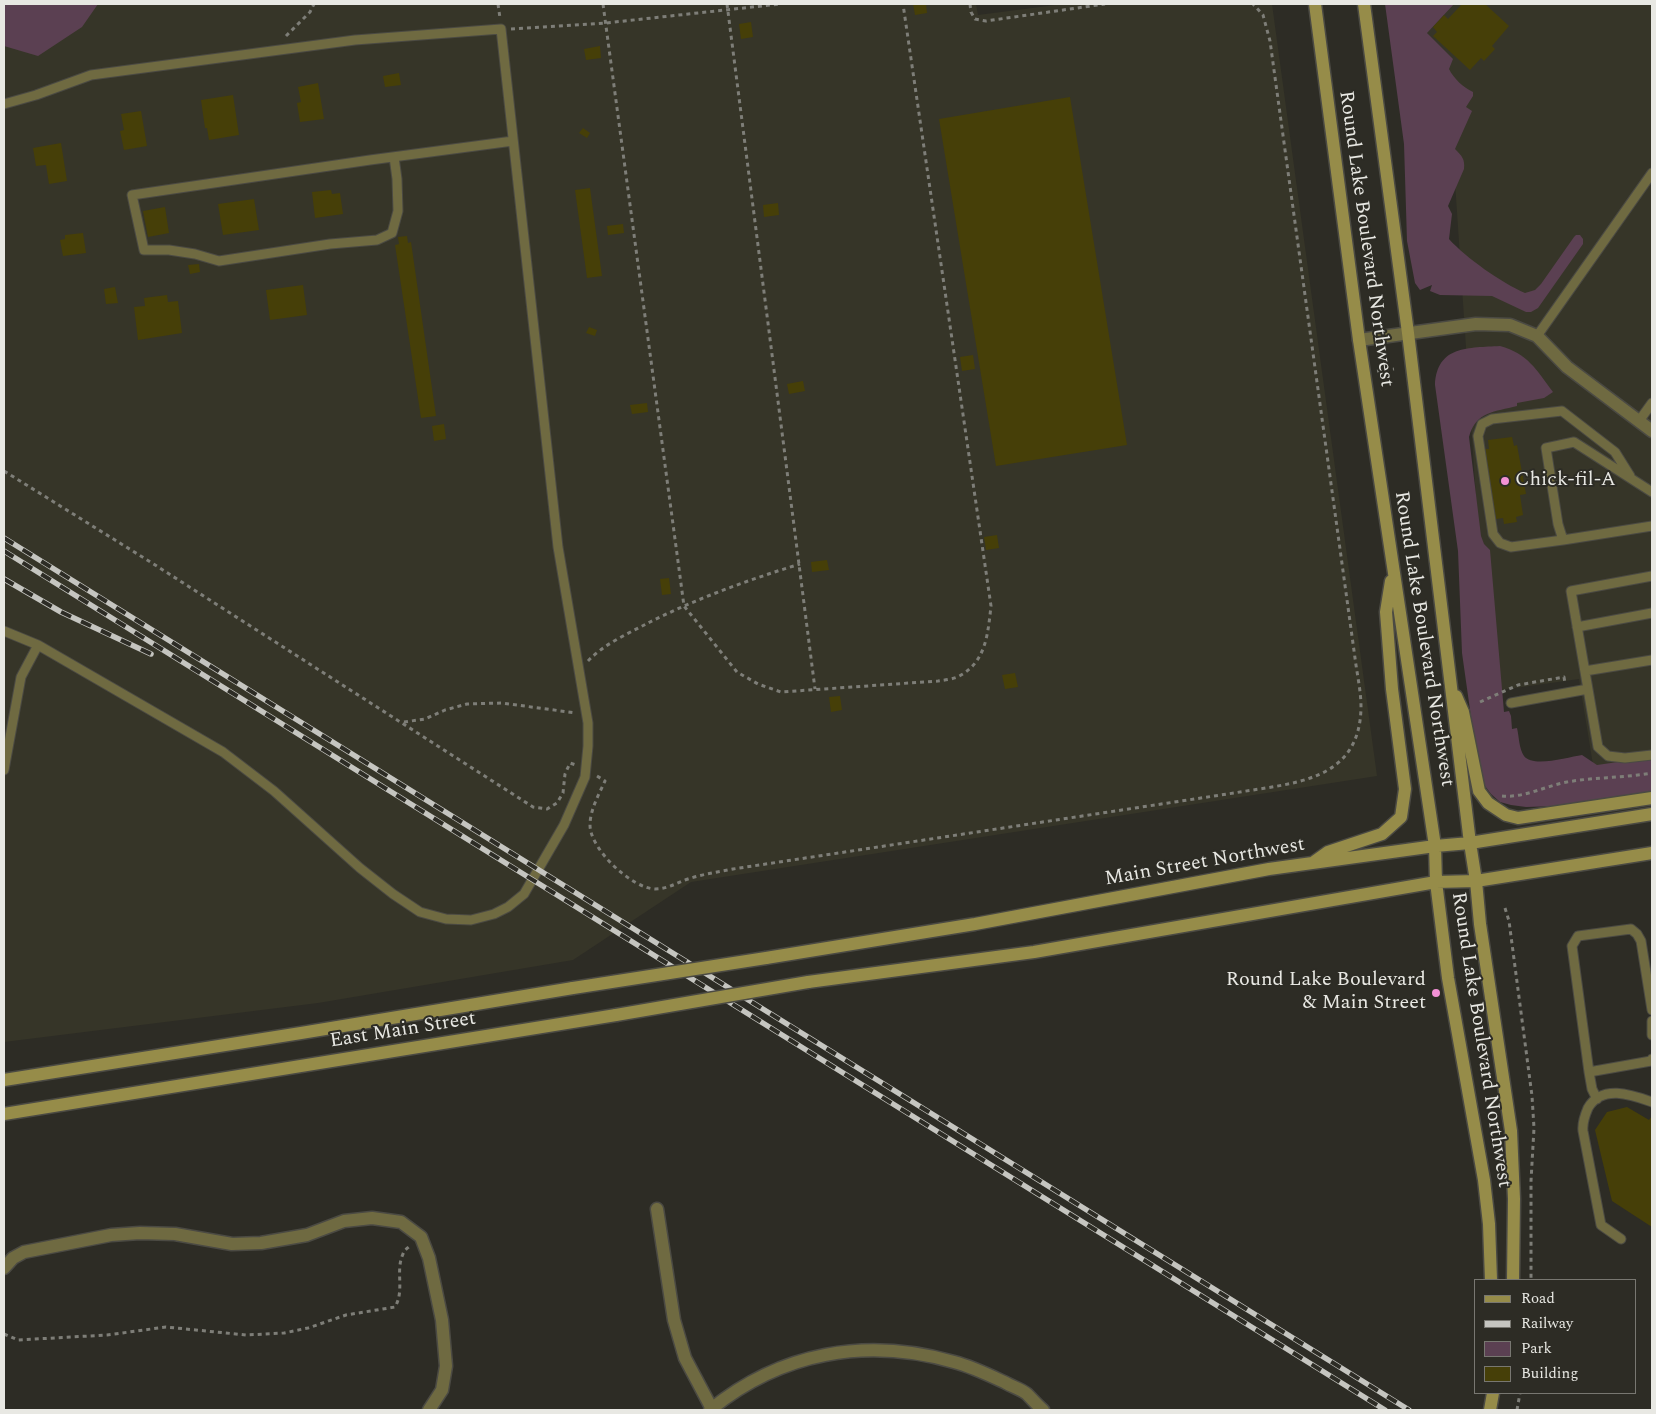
<!DOCTYPE html>
<style>
body{margin:0}
#map{position:relative;width:1656px;height:1414px;overflow:hidden;background:#2d2c25;font-family:Spectral,serif}
canvas{display:block}
.frame{position:absolute;inset:0;border:5px solid #e8e8e3;pointer-events:none}
.legend{position:absolute;left:1474px;top:1279px;width:162px;height:115px;box-sizing:border-box;background:#2d2c25;border:1px solid #787771;margin:0;padding:6px 9px;list-style:none;font-size:15px;color:#e8e8e3}
.legend li{display:flex;align-items:center;gap:10px;height:25px}
.legend b{width:25px;border:1px solid #787771}
</style>
<div id="map">
<canvas width="1656" height="1414"></canvas>
<div class="frame"></div>
<ul class="legend">
<li><b style="height:6px;background:#968c49"></b>Road</li>
<li><b style="height:6px;background:#c5c5c0"></b>Railway</li>
<li><b style="height:14px;background:#5b4052"></b>Park</li>
<li><b style="height:14px;background:#463f08"></b>Building</li>
</ul>
</div>
<script>
const c = document.querySelector('canvas').getContext('2d');
c.lineJoin = 'round';
function paint(path, color) {
  c.fillStyle = color;
  c.fill(path, 'evenodd');
}
function trace(path, color, width, dash) {
  c.strokeStyle = color;
  c.lineWidth = width;
  c.lineCap = dash ? 'butt' : 'round';
  c.setLineDash(dash || []);
  c.stroke(path);
}
function drawText(font, color, halo, rows, align = 'center') {
  c.font = font + ' Spectral,serif';
  c.lineWidth = 4;
  c.setLineDash([]);
  c.textBaseline = 'middle';
  c.strokeStyle = halo;
  c.fillStyle = color;
  for (const [text, x, y, turn = 0] of rows) {
    c.save();
    c.translate(x, y);
    c.rotate((+turn || 0) * Math.PI / 180);
    c.textAlign = isNaN(turn) ? turn : align;
    if (halo) c.strokeText(text, 0, 0);
    c.fillText(text, 0, 0);
    c.restore();
  }
}
paint(new Path2D(`
 M 4,4 L 976,4 L 978,15 L 1063,4 L 1272,4 L 1377,776 L 691,882 L 573,960 L 318,1003 L 4,1042 Z
 M 1445,4 L 1652,4 L 1652,761 L 1594,771 L 1579,679 L 1487,692 L 1481,573 L 1447,62 L 1423,27 Z`), '#363528');
paint(new Path2D(`
 M 4,4 L 98,4 L 82,27 L 38,56 L 4,46 Z
 M 1385,4 L 1454,4 L 1427,33 L 1453,59 L 1449,69 C 1454,79 1463,87 1473,92 L 1473,96 L 1466,107 L 1472,111 L 1455,149 C 1462,156 1465,159 1464,169 L 1448,206 L 1452,214 L 1449,239 C 1466,258 1502,283 1525,293 L 1535,290 L 1541,284 L 1574,237 L 1576,235 L 1580,235 L 1583,239 L 1583,244 L 1538,308 L 1531,312 L 1526,312 L 1492,296 L 1440,295 L 1430,291 L 1432,285 L 1420,290 L 1415,283 L 1407,241 L 1404,144 Z
 M 1500,346 C 1528,354 1536,369 1553,392 L 1544,398 L 1517,403 L 1517,406 C 1495,412 1476,411 1469,437 L 1481,536 L 1484,544 L 1490,550 L 1504,712 L 1509,711 L 1511,716 L 1512,729 L 1517,728 C 1519,736 1519,749 1524,756 C 1533,768 1568,757 1582,755 L 1597,765 L 1652,757 L 1652,792 L 1557,806 L 1526,807 L 1511,805 L 1500,802 L 1491,794 L 1485,786 L 1481,776 L 1473,731 L 1462,653 L 1458,551 L 1435,385 C 1437,345 1469,348 1500,346 Z`), '#5b4052');
paint(new Path2D(`
 M 913,4 L 926,4 L 927,13 L 915,15 Z
 M 1462,4 L 1485,4 L 1509,26 L 1492,46 L 1495,49 L 1484,61 L 1481,58 L 1470,70 L 1433,36 L 1437,32 L 1433,27 L 1444,15 L 1448,19 Z
 M 751,22 L 753,37 L 741,39 L 739,24 Z
 M 600,46 L 601,58 L 586,60 L 584,49 Z
 M 399,73 L 401,85 L 385,87 L 383,76 Z
 M 318,83 L 324,119 L 300,122 L 297,103 L 301,102 L 298,87 Z
 M 233,95 L 239,135 L 209,140 L 207,128 L 205,128 L 201,100 Z
 M 1070,97 L 1127,445 L 996,466 L 939,119 Z
 M 141,111 L 147,146 L 124,150 L 120,131 L 124,130 L 121,114 Z
 M 583,128 L 590,133 L 587,138 L 579,133 Z
 M 61,143 L 67,181 L 49,184 L 46,165 L 36,166 L 33,148 Z
 M 590,188 L 602,276 L 587,278 L 575,190 Z
 M 331,190 L 332,194 L 340,193 L 343,214 L 315,218 L 312,192 Z
 M 254,199 L 259,230 L 223,235 L 218,204 Z
 M 778,203 L 779,215 L 764,217 L 763,205 Z
 M 165,207 L 169,233 L 148,237 L 143,211 Z
 M 623,224 L 624,233 L 608,235 L 607,226 Z
 M 83,233 L 86,253 L 63,256 L 60,240 L 65,239 L 65,235 Z
 M 407,236 L 408,243 L 411,242 L 436,416 L 421,418 L 395,245 L 399,244 L 398,237 Z
 M 199,264 L 200,272 L 190,274 L 188,265 Z
 M 303,285 L 307,315 L 270,320 L 266,290 Z
 M 115,287 L 118,303 L 106,304 L 104,289 Z
 M 167,295 L 168,302 L 178,301 L 182,333 L 138,340 L 134,307 L 145,306 L 144,298 Z
 M 589,327 L 597,330 L 595,336 L 586,333 Z
 M 973,355 L 975,369 L 962,371 L 960,357 Z
 M 803,381 L 805,391 L 789,394 L 787,384 Z
 M 647,403 L 648,412 L 632,414 L 630,405 Z
 M 444,424 L 446,439 L 434,441 L 432,426 Z
 M 1512,437 L 1514,446 L 1517,445 L 1526,494 L 1520,495 L 1523,515 L 1516,517 L 1517,522 L 1504,524 L 1503,518 L 1496,519 L 1491,491 L 1490,491 L 1485,449 L 1489,449 L 1488,440 Z
 M 997,535 L 999,548 L 986,550 L 984,537 Z
 M 827,560 L 829,570 L 812,572 L 811,562 Z
 M 669,578 L 671,594 L 662,595 L 660,579 Z
 M 1015,673 L 1018,687 L 1005,689 L 1002,675 Z
 M 840,696 L 842,710 L 831,712 L 829,697 Z
 M 1627,1107 L 1649,1120 L 1652,1116 L 1652,1227 L 1612,1201 L 1595,1130 L 1607,1112 Z`), '#463f08');
const lane = new Path2D(`
 M 4,104 L 36,95 L 91,75 L 355,40 L 501,29 L 558,547 L 588,723 L 588,746 L 585,777 L 564,825 L 524,894 L 508,907 L 494,914 L 471,920 L 446,919 L 420,912 L 393,894 L 360,868 L 274,791 L 223,752 L 38,645 L 4,631
 M 394,157 L 397,179 L 398,211 L 392,233 L 377,240 L 330,244 L 219,261 L 195,254 L 169,250 L 144,250 L 132,195 L 370,160 L 513,141
 M 1537,336 L 1652,173
 M 1639,421 L 1652,403
 M 1652,492 L 1574,442 L 1546,448 L 1558,524 L 1563,540 L 1652,526
 M 1563,540 L 1511,547 L 1500,543 L 1493,534 L 1478,436 L 1482,424 L 1492,419 L 1562,411 L 1615,452 L 1630,476
 M 1652,576 L 1571,591 L 1598,747 L 1608,756 L 1625,758 L 1652,755
 M 1577,627 L 1652,613
 M 1585,671 L 1652,660
 M 1511,703 L 1588,689
 M 4,770 L 21,677 L 38,645
 M 1652,1021 L 1652,1035
 M 1589,1072 L 1572,946 L 1578,936 L 1631,929 L 1637,934 L 1641,941 L 1652,1010
 M 1597,1099 L 1592,1089 L 1589,1072 L 1651,1061 L 1652,1059
 M 1621,1239 L 1601,1225 L 1583,1131 C 1582,1123 1585,1115 1588,1108 C 1602,1084 1632,1095 1652,1102`);
const street = new Path2D(`
 M 1359,340 L 1476,324 L 1510,325 L 1537,336 L 1567,367 L 1652,431
 M 657,1209 L 674,1320 L 685,1358 L 712,1409
 M 4,1268 L 13,1258 L 24,1252 L 111,1235 L 140,1233 L 175,1234 L 232,1244 L 261,1243 L 307,1235 L 344,1221 L 372,1218 L 401,1222 L 421,1237 L 429,1258 L 442,1320 L 446,1366 L 442,1390 L 429,1410
 M 710,1410 C 781,1352 866,1337 954,1362 C 973,1367 989,1375 1006,1383 C 1013,1387 1021,1389 1027,1394 C 1032,1399 1037,1405 1043,1410`);
const secondary = new Path2D(`
 M 1315,4 L 1359,340 L 1435,846 L 1436,882 L 1448,978 L 1484,1180 L 1489,1224 L 1491,1280
 M 1364,4 L 1408,333 L 1470,843 L 1476,881 L 1480,924 L 1511,1131 L 1514,1199 L 1513,1280
 M 1456,696 L 1463,712 L 1479,791 L 1488,803 L 1506,815 L 1518,818 L 1652,798
 M 1314,862 L 1328,852 L 1382,834 L 1401,817 L 1405,789 L 1392,689 L 1386,612 L 1391,581
 M 766,958 L 975,924 L 1269,869 L 1435,846 L 1470,843 L 1652,814
 M 808,982 L 1034,952 L 1436,882 L 1476,881 L 1652,853
 M 4,1080 L 301,1033 L 573,988
 M 4,1114 L 616,1015
 M 1490,1410 L 1493,1393`);
trace(lane, '#4b4a43', 11);
trace(street, '#4b4a43', 15);
trace(secondary, '#4b4a43', 15);
trace(new Path2D(`
 M 498,4 L 500,18
 M 603,4 L 684,606 L 737,672 L 758,684 L 781,692 L 938,681 C 945,680 955,679 961,675 C 986,661 988,633 991,606 L 903,4
 M 727,4 L 815,689
 M 970,4 L 971,12 L 975,19 L 986,21 L 1105,4
 M 511,29 L 606,23 L 780,4
 M 286,36 L 310,12 L 314,4
 M 1372,299 L 1387,298
 M 1377,371 L 1394,369
 M 4,471 L 152,563 L 533,807 L 547,809 L 557,803 L 563,793 L 565,774 L 570,763 L 576,765
 M 588,661 C 604,644 629,633 650,622 C 698,598 748,580 800,564
 M 1480,702 L 1518,685 L 1564,677 L 1565,683
 M 404,722 L 425,719 L 445,710 L 467,704 L 502,703 L 576,713
 M 597,776 L 605,781 C 599,794 590,810 590,825 C 590,849 631,888 655,889 C 668,889 676,883 688,879 C 703,874 718,872 733,869 L 1234,793 C 1291,783 1360,783 1361,707 C 1361,691 1357,674 1355,658 L 1270,41 L 1263,15 L 1253,4
 M 1502,796 C 1525,798 1545,786 1567,782 C 1595,777 1624,778 1652,773
 M 1505,908 L 1509,921 L 1532,1096 L 1534,1128 L 1531,1181 L 1531,1280
 M 4,1334 L 18,1340 L 107,1335 L 166,1327 L 246,1335 L 284,1333 L 308,1328 L 346,1315 L 395,1307 C 405,1290 395,1271 403,1254 C 404,1250 408,1248 411,1245
 M 1517,1410 L 1520,1393`), '#7e7e78', 3, [4, 4]);
trace(lane, '#6f6a41', 9);
trace(street, '#6f6a41', 12);
trace(secondary, '#968c49', 12);
const rail = new Path2D(`
 M 4,538 L 1409,1410
 M 4,551 L 1385,1410
 M 4,579 L 61,612 L 151,654`);
trace(rail, '#c5c5c0', 5.5);
trace(rail, '#2d2c25', 4, [11]);
const secondaryBridge = new Path2D(`
 M 573,988 L 766,958
 M 616,1015 L 808,982`);
trace(secondaryBridge, '#4b4a43', 15, []);
trace(secondaryBridge, '#968c49', 12);
for (const [x, y, r, color] of [
 [1505,481,5,"#f391d6"],
 [1436,993,5,"#f391d6"]
]) {
  const dot = new Path2D();
  dot.arc(x, y, r, 0, 2 * Math.PI);
  c.fillStyle = color;
  c.fill(dot);
  trace(dot, '#2d2c25', 2);
}
drawText('20px', '#e8e8e3', '#2d2c25', [
 ["Round Lake Boulevard Northwest",1365,239,82],
 ["Round Lake Boulevard Northwest",1423,639,81],
 ["Main Street Northwest",1205,863,-10],
 ["East Main Street",403,1031,-9],
 ["Round Lake Boulevard Northwest",1480,1040,81]
]);
drawText('20px', '#e8e8e3', '#2d2c25', [
 ["Chick-fil-A",1515,481],
 ["Round Lake Boulevard",1426,981,"right"],
 ["& Main Street",1426,1004,"right"]
], 'left');
</script>
